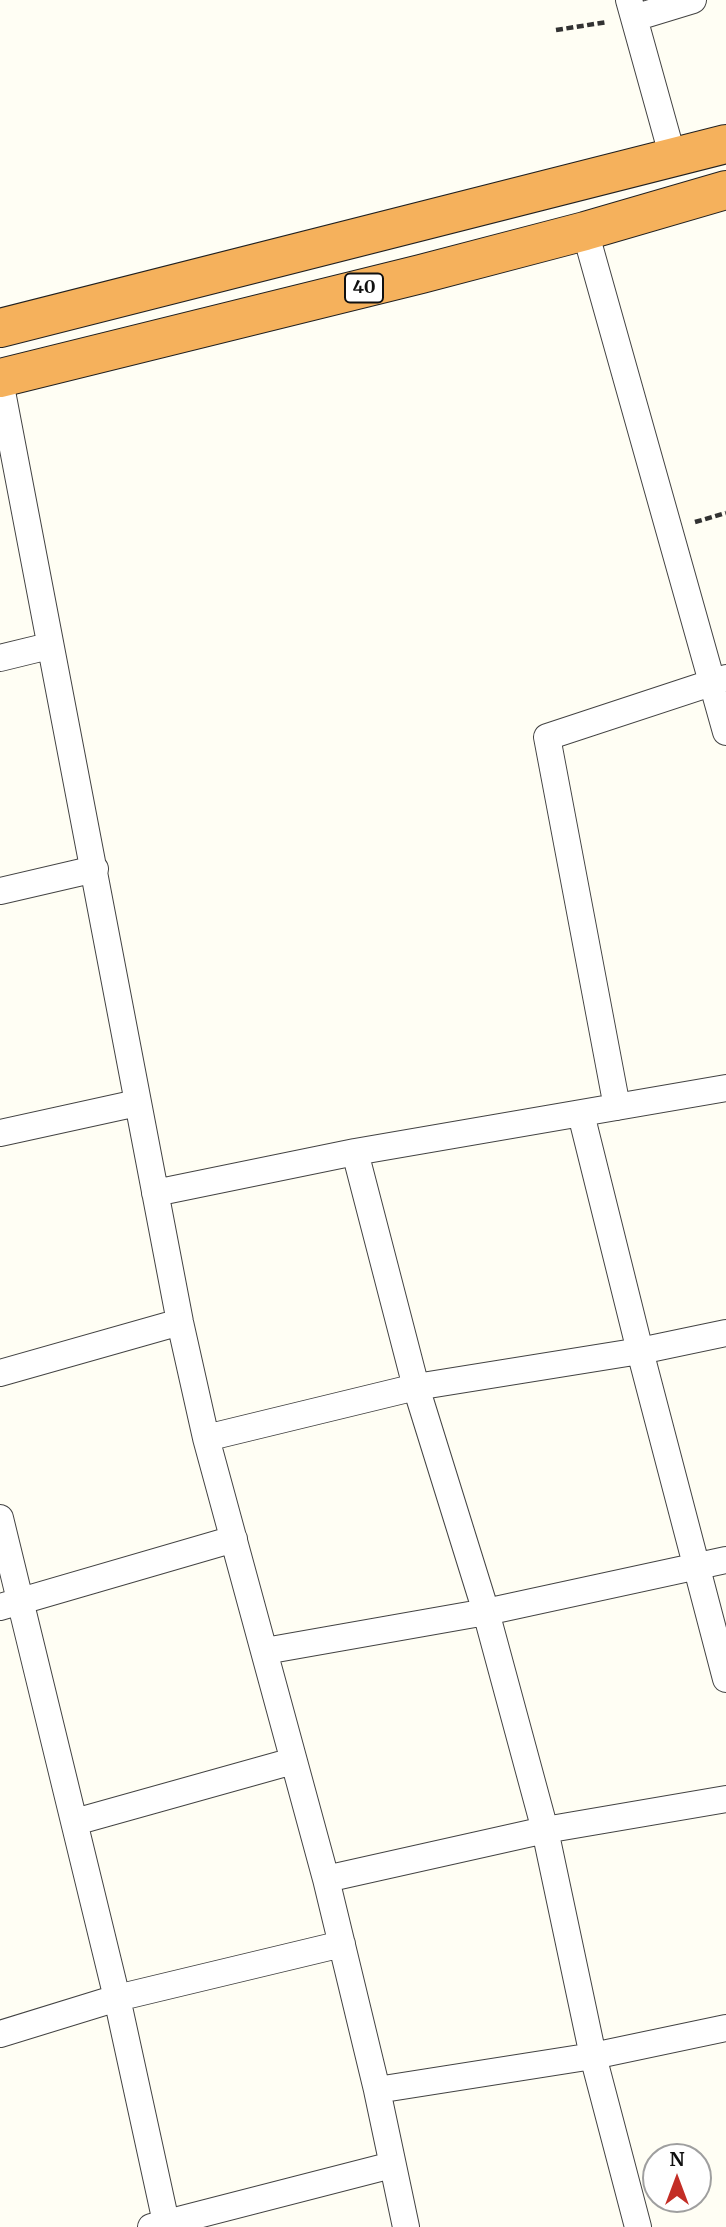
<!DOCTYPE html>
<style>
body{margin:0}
#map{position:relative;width:726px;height:2227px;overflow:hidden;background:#fffef4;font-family:Merriweather,serif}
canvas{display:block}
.north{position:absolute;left:642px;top:2143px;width:70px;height:70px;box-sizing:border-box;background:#fff;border:2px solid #9f9f9f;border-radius:50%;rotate:0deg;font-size:19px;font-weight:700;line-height:28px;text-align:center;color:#101010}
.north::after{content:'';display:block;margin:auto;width:24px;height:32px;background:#c32e26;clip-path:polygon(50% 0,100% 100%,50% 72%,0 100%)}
</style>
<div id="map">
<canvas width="726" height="2227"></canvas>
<div class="north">N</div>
</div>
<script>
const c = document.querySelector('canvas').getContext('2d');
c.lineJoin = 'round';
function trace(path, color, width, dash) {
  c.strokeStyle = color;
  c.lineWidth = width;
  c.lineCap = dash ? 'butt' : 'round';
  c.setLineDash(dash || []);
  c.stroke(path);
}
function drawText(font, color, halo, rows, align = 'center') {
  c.font = font + ' Merriweather,serif';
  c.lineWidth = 7;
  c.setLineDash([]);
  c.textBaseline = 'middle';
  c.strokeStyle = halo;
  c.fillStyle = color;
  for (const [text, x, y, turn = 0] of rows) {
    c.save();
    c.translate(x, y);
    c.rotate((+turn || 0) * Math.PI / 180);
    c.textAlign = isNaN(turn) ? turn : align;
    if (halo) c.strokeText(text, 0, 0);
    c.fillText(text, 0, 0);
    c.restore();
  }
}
const street = new Path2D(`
 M 629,0 L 673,158
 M 634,18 L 693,0
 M 585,231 L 726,732
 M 0,381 L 180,1322 L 206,1438 L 326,1879 L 377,2090 L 406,2227
 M 0,658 L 49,646
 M 0,891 L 95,869
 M 617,1107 L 547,737 L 726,678
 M 581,1114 L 640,1351 L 726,1679
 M 0,1133 L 137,1103
 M 355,1152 L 416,1387 L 486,1612 L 545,1830 L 593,2056 L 638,2227
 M 155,1193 L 355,1152 L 726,1088
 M 0,1373 L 180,1322
 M 206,1438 L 416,1387 L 640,1351 L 726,1333
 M 0,1518 L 117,1998 L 167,2227
 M 0,1607 L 234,1539
 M 265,1651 L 486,1612 L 726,1560
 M 75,1822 L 293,1761
 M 326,1879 L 545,1830 L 726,1799
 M 0,2034 L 117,1998 L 342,1944
 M 377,2090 L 593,2056 L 726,2028
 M 151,2227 L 392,2165`);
const highway = new Path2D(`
 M 0,328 L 726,144
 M 0,378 L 421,274 L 585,231 L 726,190`);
trace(street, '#434343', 28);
trace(highway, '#212121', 40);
trace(new Path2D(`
 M 556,30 L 607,22
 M 695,522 L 726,513`), '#323232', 4.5, [7, 3.5]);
trace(street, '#fff', 26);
trace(highway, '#f5b15c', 38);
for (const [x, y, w] of [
 [364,288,38]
]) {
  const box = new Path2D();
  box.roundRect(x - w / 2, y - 14.5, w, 29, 5);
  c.fillStyle = '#fff';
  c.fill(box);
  trace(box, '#101010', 2);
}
drawText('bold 18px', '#101010', null, [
 ["40",364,288]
]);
</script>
